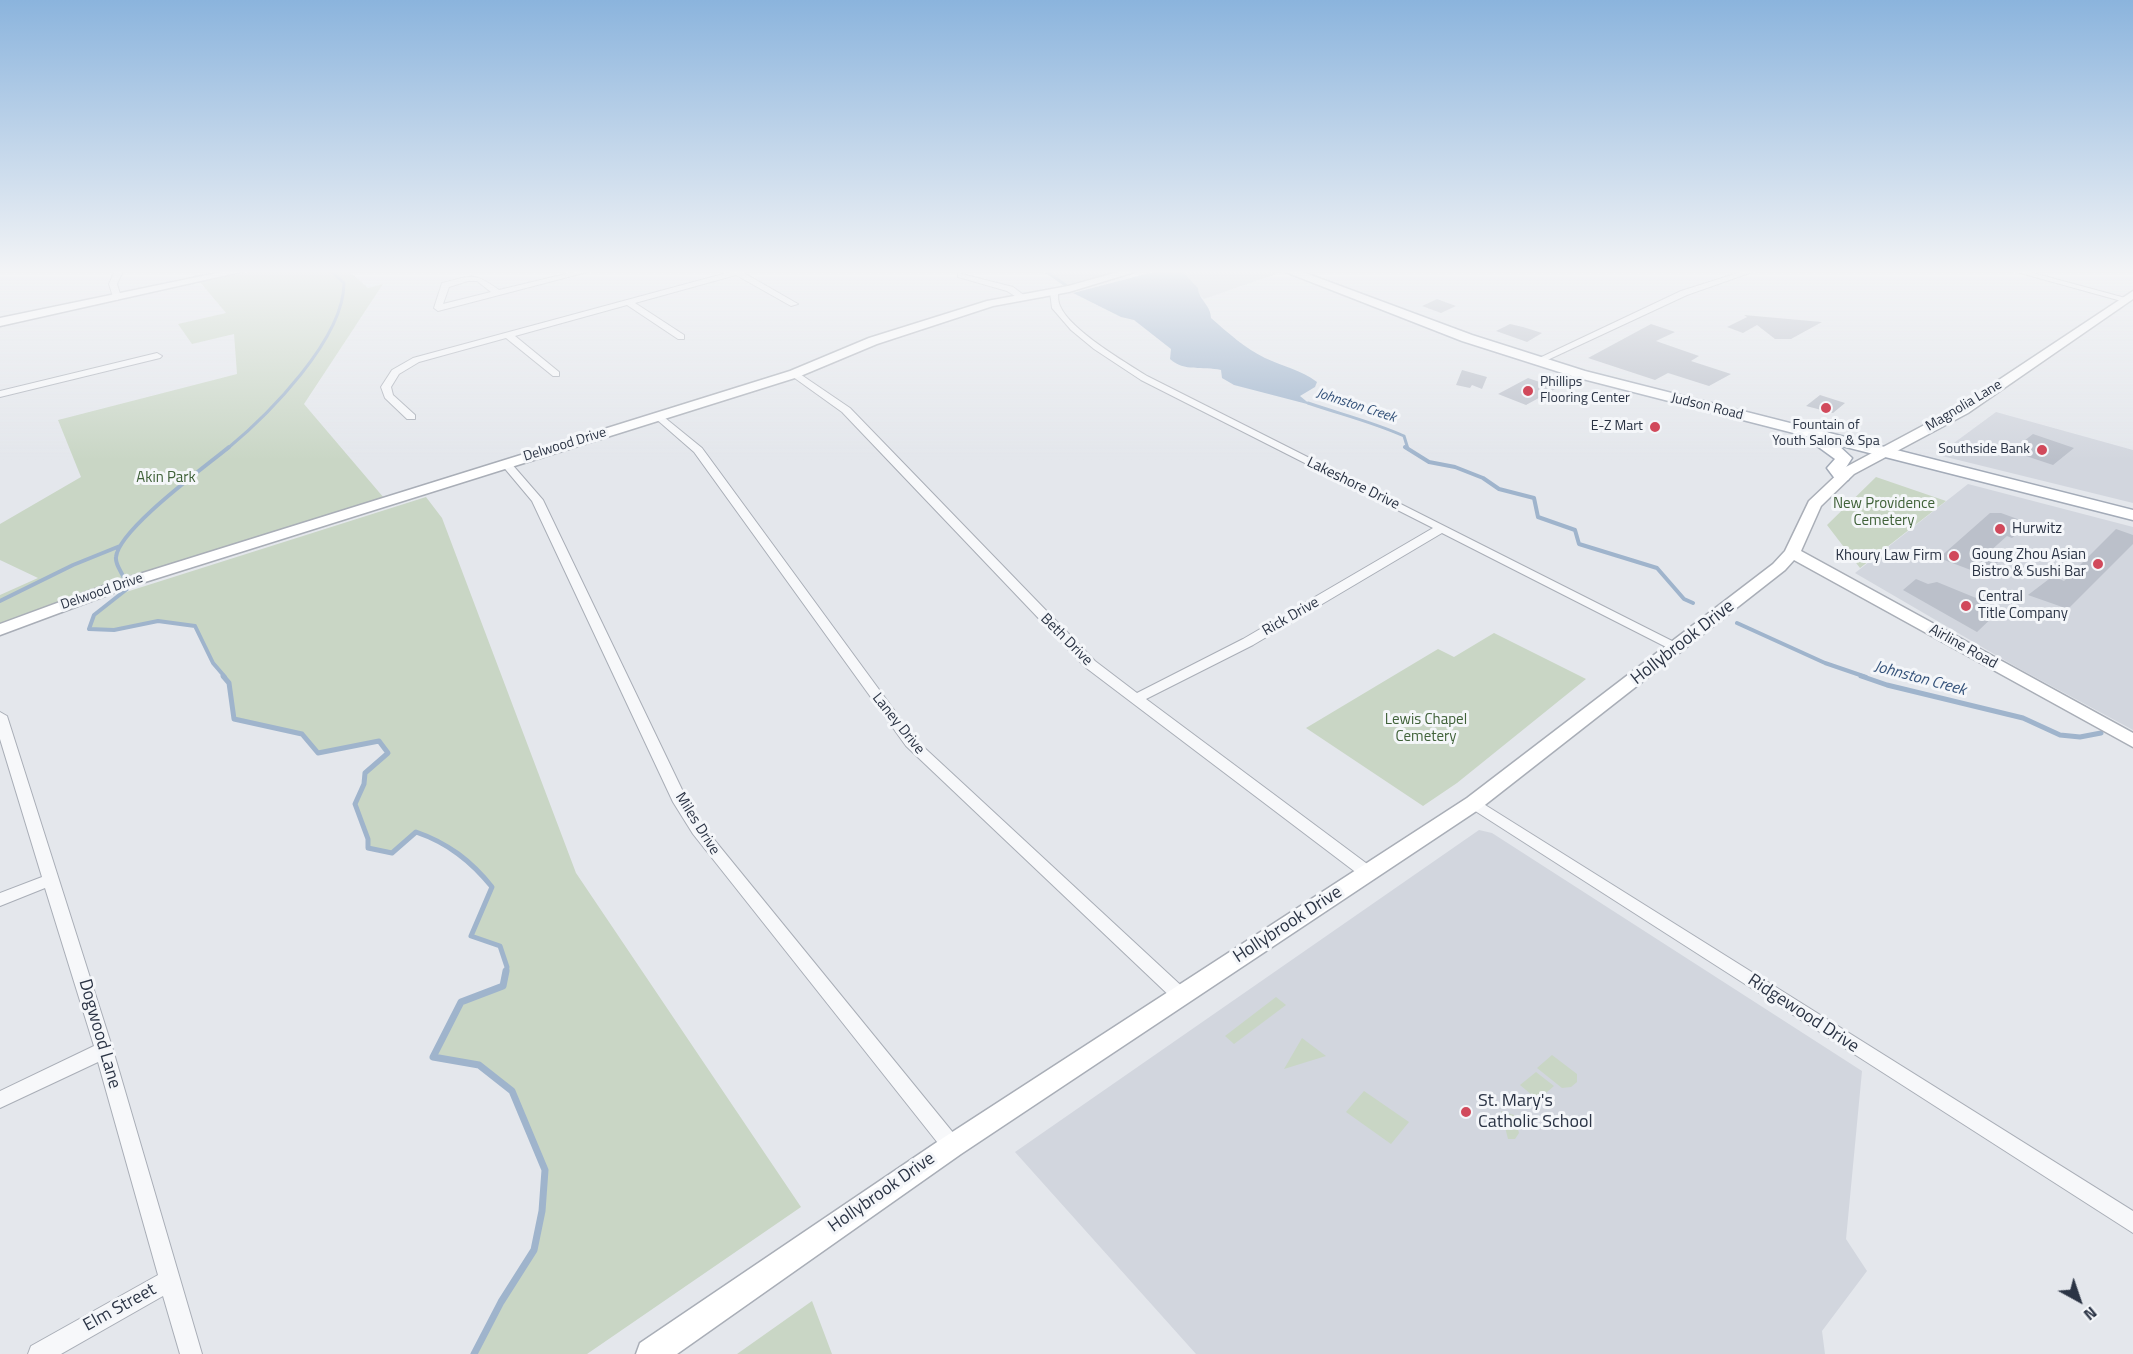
<!DOCTYPE html>
<style>
body{margin:0}
#map{position:relative;width:2133px;height:1354px;overflow:hidden;background:#e4e7ec;font-family:"Titillium Web",sans-serif}
canvas{display:block}
.north{position:absolute;left:2049px;top:1270px;width:60px;height:60px;-webkit-text-stroke:4px #f4f6f9;paint-order:stroke;rotate:140deg;font-size:16px;font-weight:700;line-height:24px;text-align:center;color:#2b3445}
.north::after{content:'';display:block;margin:auto;width:21px;height:27px;background:#2b3445;clip-path:polygon(50% 0,100% 100%,50% 72%,0 100%)}
</style>
<div id="map">
<canvas width="2133" height="1354"></canvas>
<div class="north">N</div>
</div>
<script>
const c = document.querySelector('canvas').getContext('2d');
c.lineJoin = 'round';
function paint(path, color) {
  c.fillStyle = color;
  c.fill(path, 'evenodd');
}
function trace(path, color, width, dash) {
  c.strokeStyle = color;
  c.lineWidth = width;
  c.lineCap = dash ? 'butt' : 'round';
  c.setLineDash(dash || []);
  c.stroke(path);
}
function drawText(font, color, halo, rows, align = 'center') {
  c.font = font + ' "Titillium Web",sans-serif';
  c.lineWidth = 6;
  c.setLineDash([]);
  c.textBaseline = 'middle';
  c.strokeStyle = halo;
  c.fillStyle = color;
  for (const [text, x, y, turn = 0] of rows) {
    c.save();
    c.translate(x, y);
    c.rotate((+turn || 0) * Math.PI / 180);
    c.textAlign = isNaN(turn) ? turn : align;
    if (halo) c.strokeText(text, 0, 0);
    c.fillText(text, 0, 0);
    c.restore();
  }
}
paint(new Path2D(`
 M 1046,271 L 1118,271 L 1065,285 Z
 M 1182,271 L 1267,271 L 1276,274 L 1204,299 L 1198,294 L 1198,288 Z
 M 1996,412 L 2133,450 L 2133,503 L 1942,456 L 1943,451 Z
 M 1968,484 L 2133,527 L 2133,730 L 2018,668 L 1855,573 Z
 M 1479,830 L 1492,833 L 1862,1071 L 1846,1239 L 1867,1271 L 1822,1331 L 1825,1354 L 1196,1354 L 1015,1152 Z`), '#d2d6de');
paint(new Path2D(`
 M 253,271 L 349,271 L 368,288 L 383,284 L 304,404 L 384,498 L 103,585 L 0,624 L 0,595 L 38,578 L 0,560 L 0,524 L 81,477 L 58,420 L 237,374 L 234,334 L 192,344 L 178,324 L 226,313 L 200,282 Z
 M 1876,477 L 1946,501 L 1860,568 L 1827,525 Z
 M 426,497 L 442,518 L 576,873 L 801,1207 L 587,1354 L 474,1354 L 534,1250 L 545,1170 L 512,1091 L 479,1065 L 433,1057 L 461,1002 L 503,986 L 507,967 L 500,946 L 471,936 L 492,887 C 470,859 451,842 416,832 L 392,853 L 368,848 L 368,839 L 355,804 L 364,784 L 365,773 L 388,753 L 379,741 L 318,753 L 302,734 L 234,719 L 229,683 L 213,663 L 194,626 L 158,621 L 114,630 L 89,629 L 94,615 L 123,593 Z
 M 1494,633 L 1586,679 L 1457,783 L 1423,806 L 1306,728 L 1438,649 L 1454,657 Z
 M 1276,997 L 1286,1005 L 1234,1044 L 1225,1036 Z
 M 1302,1038 L 1326,1056 L 1284,1069 Z
 M 1552,1055 L 1577,1074 L 1577,1082 L 1571,1087 L 1562,1088 L 1537,1068 Z
 M 1536,1072 L 1554,1086 L 1538,1100 L 1520,1085 Z
 M 1364,1091 L 1409,1122 L 1391,1144 L 1346,1112 Z
 M 1501,1111 L 1514,1115 L 1519,1133 L 1515,1139 L 1508,1139 Z
 M 812,1301 L 832,1354 L 737,1354 Z`), '#c9d6c5');
paint(new Path2D(`
 M 1157,271 L 1182,271 L 1198,288 C 1198,299 1211,305 1211,318 C 1228,333 1245,348 1265,358 C 1282,366 1301,370 1317,382 L 1315,387 L 1300,396 L 1311,405 L 1234,385 L 1222,378 L 1221,370 C 1203,366 1184,372 1170,359 L 1171,349 L 1134,320 L 1121,317 L 1073,293 Z`), '#9fb4cc');
trace(new Path2D(`
 M 1045,271 L 1067,286
 M 1308,403 C 1340,414 1373,422 1404,436 L 1408,449
 M 227,449 C 268,415 344,339 344,283 L 331,271`), '#9fb4cc', 3);
trace(new Path2D(`
 M 1405,447 L 1429,462 L 1455,467 L 1483,478 L 1499,489 L 1534,498 L 1538,517 L 1575,530 L 1579,544 L 1657,568 L 1684,599 L 1693,603
 M 124,578 C 121,571 115,564 116,557 C 119,529 205,467 229,447
 M 127,589 L 94,615 L 89,629 L 114,630 L 158,621 L 195,626 L 213,663 L 225,677
 M 0,601 L 73,565 L 120,546
 M 1737,623 L 1825,663 L 1866,677`), '#9fb4cc', 4);
trace(new Path2D(`
 M 223,676 L 229,683 L 234,719 L 302,734 L 318,753 L 379,741 L 388,753 L 365,773 L 364,784 L 355,804 L 368,839 L 368,848 L 392,853 L 416,832 C 448,843 471,861 492,887 L 471,936 L 500,946 L 507,967 L 506,973
 M 1861,676 L 1887,685 L 2023,718 L 2060,735 L 2080,737 L 2101,733`), '#9fb4cc', 5);
trace(new Path2D(`
 M 474,1354 L 501,1302 L 534,1250 L 542,1211 L 545,1170 L 512,1091 L 479,1065 L 433,1057 L 461,1002 L 503,986 L 506,971`), '#9fb4cc', 7);
paint(new Path2D(`
 M 1437,299 L 1456,306 L 1441,313 L 1422,306 Z
 M 1744,315 L 1822,322 L 1791,339 L 1775,339 L 1757,325 L 1743,333 L 1727,327 L 1747,317 Z
 M 1510,324 L 1523,327 L 1542,333 L 1527,342 L 1496,331 Z
 M 1651,324 L 1675,332 L 1656,341 L 1699,356 L 1691,361 L 1731,374 L 1709,386 L 1668,373 L 1655,380 L 1588,358 Z
 M 1462,370 L 1487,377 L 1482,389 L 1472,385 L 1470,388 L 1456,385 Z
 M 1528,378 L 1557,388 L 1526,405 L 1498,394 Z
 M 1820,395 L 1845,403 L 1833,413 L 1806,406 Z
 M 2033,434 L 2074,448 L 2053,465 L 2011,451 Z
 M 1990,513 L 2001,513 L 2023,521 L 2018,525 L 2024,527 L 2012,538 L 2007,536 L 1988,553 L 2002,558 L 1996,564 L 2005,567 L 1992,578 L 1939,558 Z
 M 2116,529 L 2133,535 L 2133,544 L 2068,609 L 2028,595 L 2053,576 L 2064,581 Z
 M 1916,579 L 1928,584 L 1937,582 L 1998,607 L 1995,609 L 1999,611 L 1977,632 L 1903,590 Z`), '#bbc0ca');
const street = new Path2D(`
 M 115,271 L 123,271 L 117,284 L 121,297 L 117,300 L 113,297 L 109,284 Z
 M 578,271 L 591,271 L 438,311 L 434,308 L 442,283 C 472,276 473,271 499,290 ZM 468,281 L 477,281 L 491,292 L 443,304 L 449,287 Z
 M 734,271 L 746,271 L 744,273 L 798,304 L 791,306 L 736,275 L 635,303 L 684,335 L 684,339 L 678,339 L 627,305 L 515,336 L 559,372 L 559,376 L 553,376 L 506,338 L 419,362 L 399,374 L 391,387 L 393,395 L 415,415 L 415,419 L 407,419 L 385,398 L 381,387 L 392,370 L 413,358 Z
 M 1744,271 L 1755,271 L 1687,295 L 1541,363 L 1533,361 L 1681,291 Z
 M 2013,271 L 2026,271 L 2129,299 L 2125,302 Z
 M 958,273 L 1013,287 L 1025,296 L 1018,298 L 1007,291 L 958,277 Z
 M 1054,289 L 1058,292 C 1058,297 1058,302 1060,306 C 1070,330 1125,362 1147,376 L 1684,647 L 1682,650 L 1672,650 L 1442,533 L 1253,645 L 1146,699 L 1374,869 L 1376,873 L 1374,877 L 1368,879 L 1362,877 L 1085,667 L 842,412 L 789,374 L 797,372 L 850,408 L 1095,661 L 1137,693 L 1243,639 L 1433,528 L 1141,380 L 1094,349 L 1071,330 L 1052,308 L 1050,292 Z
 M 157,353 L 162,356 L 160,358 L 0,397 L 0,391 Z
 M 659,413 L 702,448 L 916,740 L 1187,991 L 1190,996 L 1187,1001 L 1181,1003 L 1175,1001 L 906,746 L 694,452 L 655,418 L 655,414 Z
 M 506,461 L 510,462 L 543,500 L 688,802 L 703,826 L 959,1140 L 962,1146 L 959,1152 L 952,1155 L 945,1152 L 693,834 L 673,802 L 532,501 L 501,464 Z
 M 0,712 L 7,716 L 113,1050 L 202,1354 L 180,1354 L 163,1296 L 61,1354 L 28,1354 L 31,1346 L 158,1275 L 98,1062 L 0,1108 L 0,1091 L 94,1046 L 45,888 L 0,906 L 0,893 L 42,877 L 0,739 Z
 M 1474,798 L 2133,1211 L 2133,1233 L 1469,807 L 1466,803 L 1469,799 Z`);
const secondary = new Path2D(`
 M 226,271 L 245,271 L 0,326 L 0,318 Z
 M 1122,271 L 1138,271 L 1069,292 L 993,306 L 877,344 L 798,377 L 129,587 L 0,635 L 0,624 L 117,581 L 790,371 L 869,338 L 987,301 L 1068,286 Z
 M 2133,291 L 2133,299 L 1968,413 L 1854,474 L 1821,506 L 1801,551 L 2133,733 L 2133,747 L 1794,560 L 1785,570 L 1481,808 L 961,1154 L 677,1354 L 636,1354 L 640,1343 L 943,1138 L 1467,798 L 1773,564 L 1785,551 L 1809,501 L 1844,468 L 1958,407 Z`);
const primary = new Path2D(`
 M 1283,271 L 1300,271 L 1472,335 L 1585,371 L 2133,510 L 2133,520 L 1838,445 L 1852,458 L 1845,469 L 1850,476 L 1848,480 L 1836,480 L 1827,468 L 1835,459 L 1813,443 L 1817,439 L 1575,377 L 1462,341 Z`);
trace(street, '#a9aeb7', 2);
trace(secondary, '#a9aeb7', 3);
trace(primary, '#a3abb8', 3);
paint(street, '#f7f8fa');
paint(secondary, '#fff');
paint(primary, '#fff');
const sky = c.createLinearGradient(0, 0, 0, 460);
sky.addColorStop(0, '#8bb4dd');
sky.addColorStop(0.59, '#f3f4f6');
sky.addColorStop(1, '#f3f4f600');
c.fillStyle = sky;
c.fillRect(0, 0, 2133, 460);
for (const [x, y, r, color] of [
 [1528,391,6,"#d1495b"],
 [1826,408,6,"#d1495b"],
 [1655,427,6,"#d1495b"],
 [2042,450,6,"#d1495b"],
 [2000,529,6,"#d1495b"],
 [1954,556,6,"#d1495b"],
 [2098,564,6,"#d1495b"],
 [1966,606,6,"#d1495b"],
 [1466,1112,6,"#d1495b"]
]) {
  const dot = new Path2D();
  dot.arc(x, y, r, 0, 2 * Math.PI);
  c.fillStyle = color;
  c.fill(dot);
  trace(dot, '#f4f6f9', 2);
}
drawText('14px', '#2b3445', '#f4f6f9', [
 ["Phillips",1540,383,"left"],
 ["Flooring Center",1540,399,"left"],
 ["Fountain of",1826,426,"center"],
 ["Youth Salon & Spa",1826,442,"center"],
 ["E-Z Mart",1643,427],
 ["Southside Bank",2030,450]
], 'right');
drawText('italic 14px', '#34527a', '#f4f6f9', [
 ["Johnston Creek",1356,406,18]
]);
drawText('14px', '#2b3445', '#f4f6f9', [
 ["Magnolia Lane",1964,406,-31],
 ["Judson Road",1707,407,14],
 ["Delwood Drive",565,445,-17],
 ["Delwood Drive",102,592,-19]
]);
drawText('15px', '#3f6138', '#f4f6f9', [
 ["Akin Park",166,478],
 ["New Providence",1884,504],
 ["Cemetery",1884,521],
 ["Lewis Chapel",1426,720],
 ["Cemetery",1426,737]
]);
drawText('15px', '#2b3445', '#f4f6f9', [
 ["Lakeshore Drive",1353,484,26],
 ["Rick Drive",1291,617,-30],
 ["Beth Drive",1066,640,45],
 ["Airline Road",1963,647,29],
 ["Laney Drive",898,724,51],
 ["Miles Drive",697,824,58]
]);
drawText('15px', '#2b3445', '#f4f6f9', [
 ["Hurwitz",2012,529],
 ["Goung Zhou Asian",2086,555,"right"],
 ["Bistro & Sushi Bar",2086,572,"right"],
 ["Khoury Law Firm",1942,556,"right"],
 ["Central",1978,597],
 ["Title Company",1978,614]
], 'left');
drawText('italic 16px', '#34527a', '#f4f6f9', [
 ["Johnston Creek",1920,679,15]
]);
drawText('18px', '#2b3445', '#f4f6f9', [
 ["Hollybrook Drive",1683,643,-38],
 ["Hollybrook Drive",1288,925,-33],
 ["Ridgewood Drive",1803,1014,33],
 ["Dogwood Lane",99,1034,74],
 ["Hollybrook Drive",882,1193,-35],
 ["Elm Street",120,1308,-29]
]);
drawText('18px', '#2b3445', '#f4f6f9', [
 ["St. Mary's",1478,1102],
 ["Catholic School",1478,1123]
], 'left');
</script>
